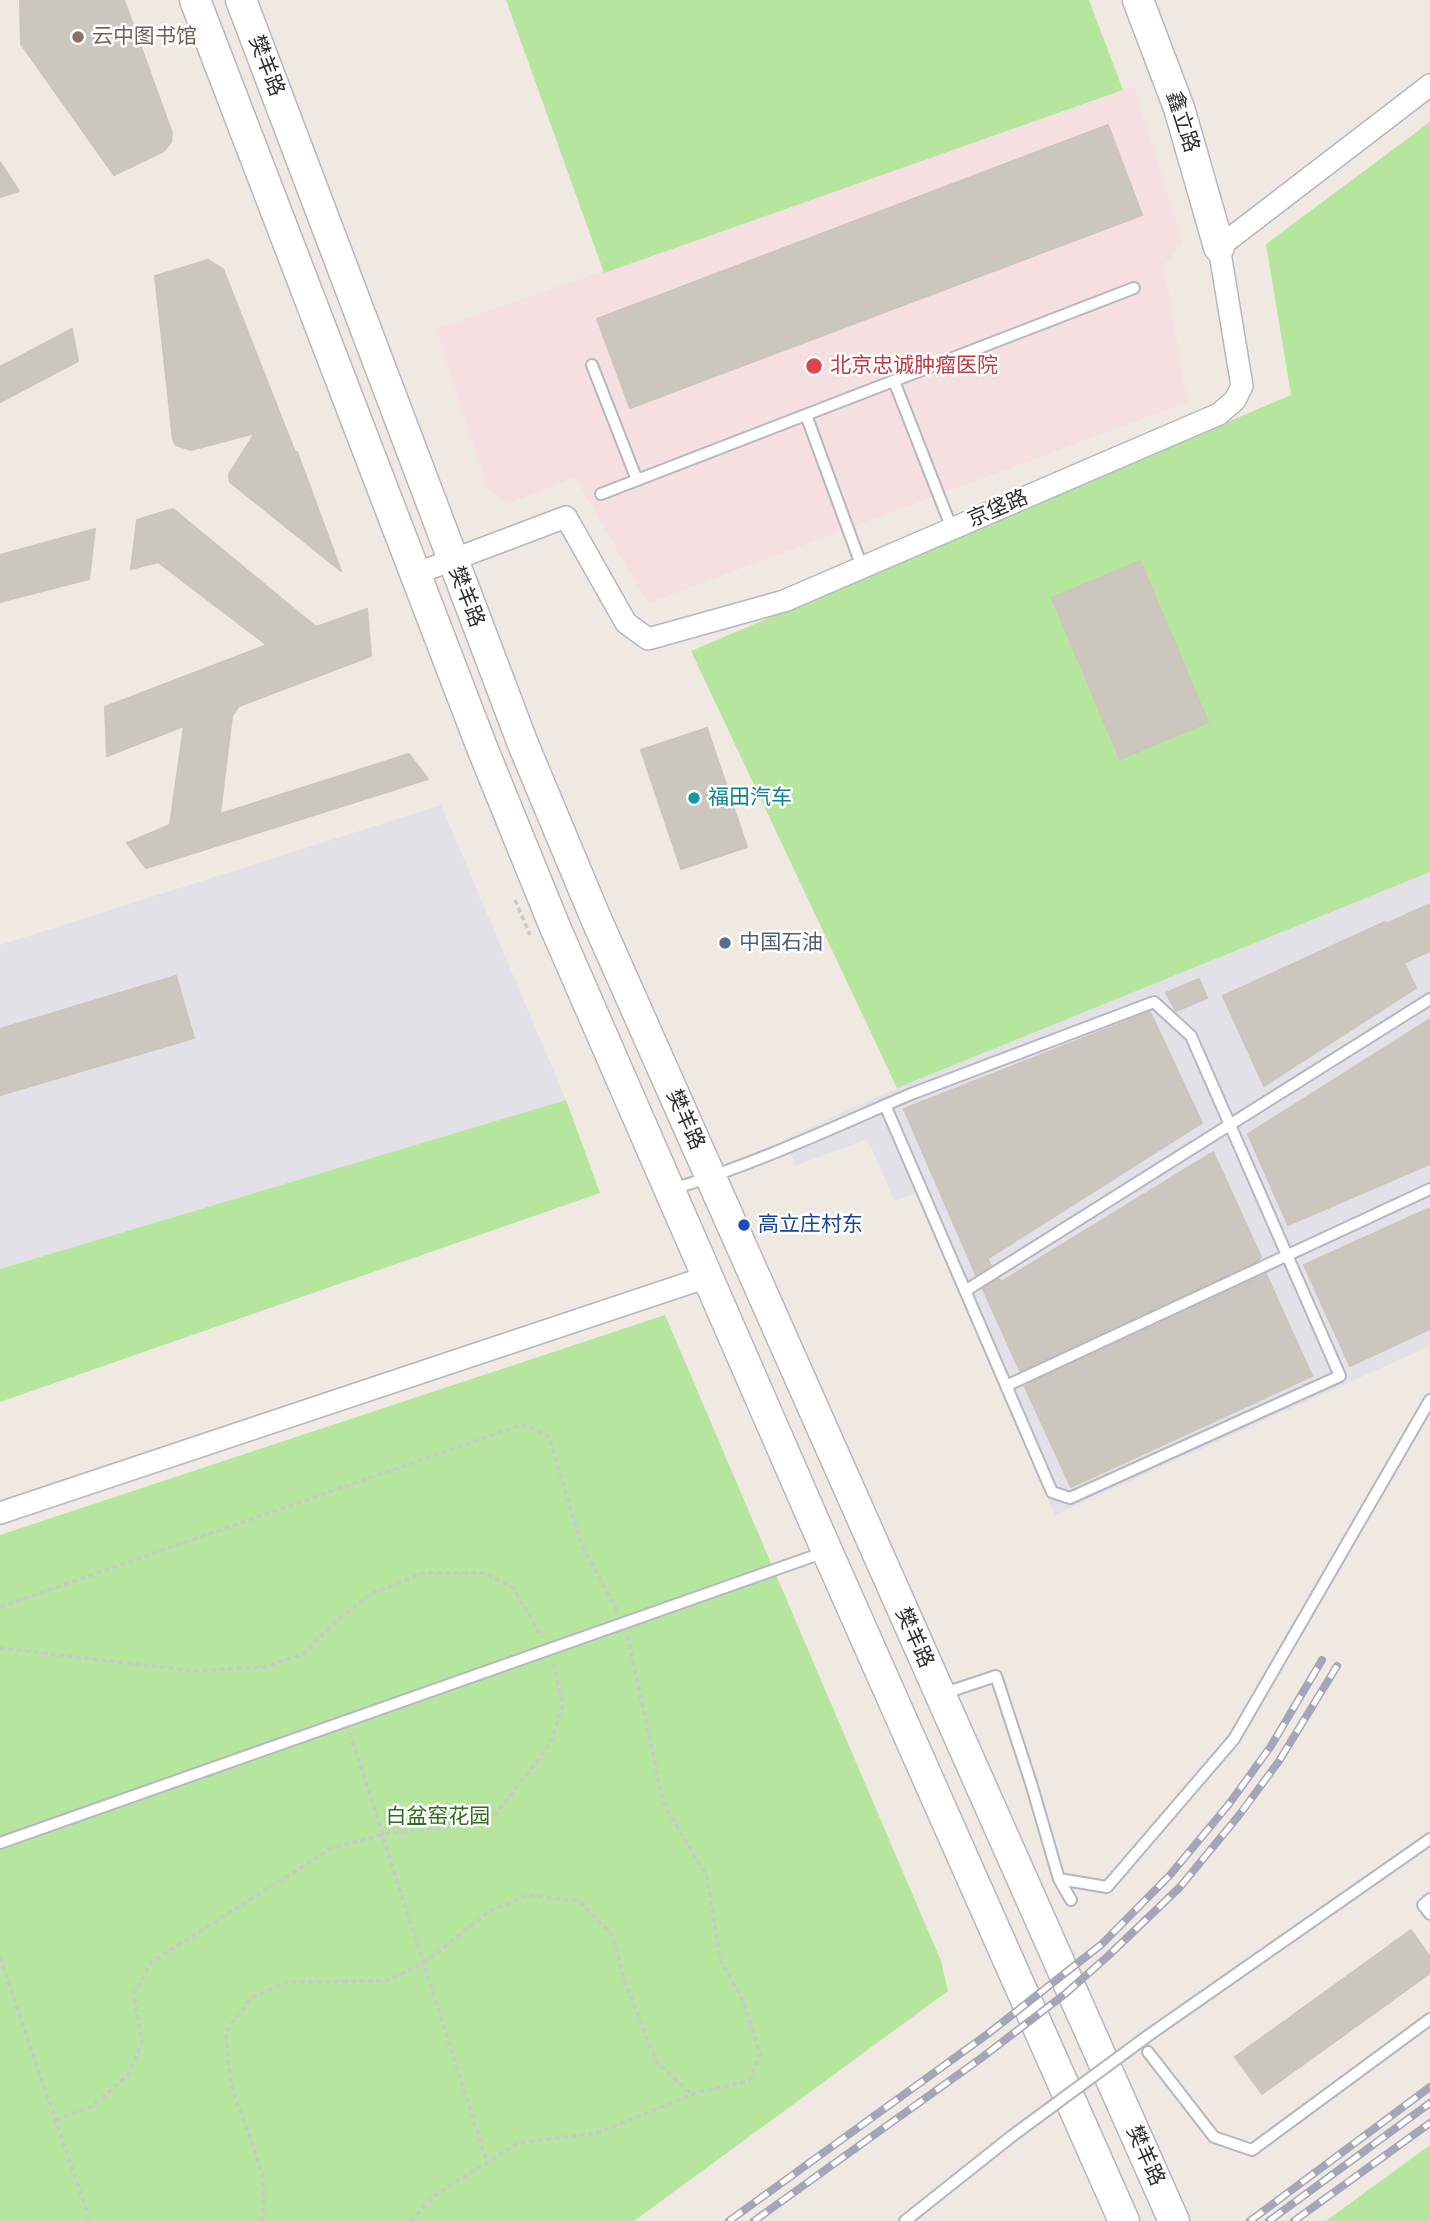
<!DOCTYPE html>
<meta charset="utf-8">
<style>
body{margin:0}
canvas{display:block;background:#efe9e1}
</style>
<canvas width="1430" height="2221"></canvas>
<script>
const c = document.querySelector('canvas').getContext('2d');
c.lineJoin = 'round';
function paint(path, color) {
  c.fillStyle = color;
  c.fill(path, 'evenodd');
}
function trace(path, color, width, dash) {
  c.strokeStyle = color;
  c.lineWidth = width;
  c.lineCap = dash ? 'butt' : 'round';
  c.setLineDash(dash || []);
  c.stroke(path);
}
function drawText(font, color, halo, rows, align = 'center') {
  c.font = font + ' "Fira Sans Condensed","Noto Sans SC",sans-serif';
  c.lineWidth = 5;
  c.setLineDash([]);
  c.textBaseline = 'middle';
  c.strokeStyle = halo;
  c.fillStyle = color;
  for (const [text, x, y, turn = 0] of rows) {
    c.save();
    c.translate(x, y);
    c.rotate((+turn || 0) * Math.PI / 180);
    c.textAlign = isNaN(turn) ? turn : align;
    if (halo) c.strokeText(text, 0, 0);
    c.fillText(text, 0, 0);
    c.restore();
  }
}
paint(new Path2D(`
 M 441,805 L 566,1100 L 0,1269 L 0,945 Z
 M 1430,872 L 1430,1346 L 1055,1515 L 918,1192 L 895,1201 L 867,1139 L 795,1166 L 786,1138 L 897,1088 Z`), '#e3e1e8');
paint(new Path2D(`
 M 1134,87 L 1183,243 L 1164,265 L 1187,402 L 648,603 L 575,477 L 507,504 L 488,488 L 436,329 Z`), '#f5dfe0');
paint(new Path2D(`
 M 506,0 L 1089,0 L 1123,90 L 604,273 Z
 M 1430,122 L 1430,872 L 897,1088 L 691,651 L 1291,395 L 1266,244 Z
 M 566,1100 L 600,1193 L 0,1402 L 0,1269 Z
 M 665,1315 L 941,1961 L 948,1991 L 634,2221 L 0,2221 L 0,1535 Z
 M 1430,2145 L 1430,2221 L 1326,2221 Z`), '#b6e59e');
const building = new Path2D(`
 M 20,0 L 124,0 L 172,133 L 171,142 L 164,151 L 114,175 L 21,44 Z
 M 1108,125 L 1142,215 L 630,408 L 597,319 Z
 M 0,162 L 19,191 L 0,197 Z
 M 208,260 L 223,269 L 295,452 L 297,452 L 341,571 L 230,482 L 229,474 L 255,433 L 191,450 L 176,445 L 173,440 L 155,276 Z
 M 72,329 L 78,361 L 0,402 L 0,367 Z
 M 173,509 L 316,627 L 367,609 L 371,656 L 239,706 L 232,716 L 220,814 L 409,754 L 428,779 L 146,868 L 127,843 L 170,825 L 184,726 L 107,756 L 105,707 L 267,645 L 158,562 L 131,569 L 137,520 Z
 M 95,529 L 89,579 L 0,602 L 0,555 Z
 M 1140,561 L 1208,722 L 1120,759 L 1052,598 Z
 M 707,728 L 747,847 L 681,869 L 641,750 Z
 M 1430,904 L 1430,951 L 1404,963 L 1416,988 L 1264,1086 L 1223,996 L 1385,922 L 1386,924 Z
 M 176,976 L 194,1038 L 0,1095 L 0,1029 Z
 M 1199,979 L 1207,998 L 1176,1011 L 1166,993 Z
 M 1150,1012 L 1202,1123 L 987,1259 L 991,1265 L 976,1275 L 904,1109 Z
 M 1430,1019 L 1430,1164 L 1288,1225 L 1248,1134 Z
 M 1213,1152 L 1261,1257 L 1259,1260 L 1020,1371 L 983,1289 L 999,1279 L 1001,1282 Z
 M 1430,1208 L 1430,1329 L 1350,1366 L 1304,1265 Z
 M 1266,1274 L 1312,1376 L 1071,1487 L 1025,1387 L 1027,1385 Z
 M 1411,1930 L 1430,1957 L 1430,1973 L 1262,2094 L 1235,2057 Z`);
paint(building, '#cbc7bf');
trace(building, '#cbc5ba', 2);
const lane = new Path2D(`
 M 592,365 L 637,480
 M 894,381 L 952,529
 M 806,415 L 862,567
 M 601,494 L 1134,288
 M 673,1189 C 755,1164 832,1128 911,1094 L 1154,1002 L 1191,1036 L 1340,1376 L 1070,1498 L 1052,1492 L 885,1105
 M 965,1291 L 1430,999
 M 1006,1386 L 1430,1189
 M 942,1694 L 996,1676 L 1031,1783 L 1059,1879 L 1071,1900
 M 0,1843 L 825,1552
 M 1059,1879 L 1107,1887 L 1234,1739 L 1430,1400
 M 1430,1899 L 1423,1905 L 1430,1914
 M 1149,2035 L 1430,1839
 M 1148,2052 L 1214,2137 L 1252,2150 L 1430,2019
 M 905,2221 L 1012,2136`);
const street = new Path2D(`
 M 415,574 L 566,517 L 626,623 L 648,639 L 784,601 L 1219,414 L 1235,400 L 1242,386 L 1219,247 L 1430,85
 M 0,1513 L 707,1277`);
const secondary = new Path2D(`
 M 195,0 L 483,750 L 555,927 L 827,1551 L 1124,2221
 M 241,0 L 523,744 L 594,914 L 1174,2221
 M 1138,0 L 1179,108 L 1219,247`);
trace(lane, '#b4b7c1', 14);
trace(street, '#b4b7c1', 24);
trace(secondary, '#b4b7c1', 33);
trace(new Path2D(`
 M 515,900 L 530,935
 M 0,1607 L 521,1425 L 534,1428 L 549,1437 L 582,1546 L 618,1612
 M 0,1648 L 193,1671 L 265,1667 L 303,1654 L 334,1623 L 371,1594 L 423,1573 L 485,1573 L 513,1588 L 542,1637
 M 350,1733 L 487,2162
 M 0,1957 L 90,2221
 M 56,2120 L 93,2106 L 128,2075 L 142,2042 L 134,1994 L 151,1962 L 332,1848 L 389,1833 L 467,1825 L 496,1814 L 551,1742 L 563,1705 L 553,1663
 M 261,2221 C 273,2173 244,2131 232,2086 C 228,2069 228,2050 226,2032 L 251,1998 L 287,1982 L 386,1981 L 424,1963 L 488,1912 L 528,1895 L 579,1901 L 613,1936 L 624,1980 L 656,2061 L 692,2095
 M 411,2221 L 437,2194 L 518,2143 L 597,2133 L 701,2091 L 749,2081 L 760,2054 L 743,2001 L 720,1959 L 707,1877 L 664,1804 L 627,1635`), '#c9c9c9', 3.5, [5, 3.5]);
trace(lane, '#fff', 10);
trace(street, '#fff', 21);
trace(secondary, '#fff', 30);
const rail = new Path2D(`
 M 729,2221 L 989,2033 L 1102,1944 L 1170,1875 L 1229,1804 L 1271,1746 L 1322,1660
 M 754,2221 L 980,2059 L 1065,1994 L 1108,1956 L 1180,1887 L 1240,1814 L 1279,1761 L 1337,1666
 M 1250,2221 L 1430,2087
 M 1269,2221 L 1430,2103
 M 1294,2221 L 1430,2123`);
trace(rail, '#a3a6b8', 8);
trace(rail, '#fff', 5, [16]);
const laneBridge = new Path2D(`
 M 1012,2136 L 1149,2035`);
trace(laneBridge, '#b4b7c1', 14, []);
trace(laneBridge, '#fff', 10);
for (const [x, y, r, color] of [
 [78,37,7,"#8d6e63"],
 [814,366,9,"#e0444e"],
 [694,798,7,"#0f9aa8"],
 [725,943,7,"#5c6f8a"],
 [744,1225,7,"#1a4fb4"]
]) {
  const dot = new Path2D();
  dot.arc(x, y, r, 0, 2 * Math.PI);
  c.fillStyle = color;
  c.fill(dot);
  trace(dot, '#fff', 2.5);
}
drawText('21px', '#785e54', '#fff', [
 ["云中图书馆",92,37]
], 'left');
drawText('21px', '#2e2e2e', '#fff', [
 ["樊羊路",266,66,69],
 ["鑫立路",1182,122,72],
 ["京垡路",998,509,-23],
 ["樊羊路",466,597,69],
 ["樊羊路",685,1120,66],
 ["樊羊路",914,1638,66],
 ["樊羊路",1145,2156,66]
]);
drawText('21px', '#be3a42', '#fff', [
 ["北京忠诚肿瘤医院",830,366]
], 'left');
drawText('21px', '#0d838f', '#fff', [
 ["福田汽车",708,798]
], 'left');
drawText('21px', '#4e5e75', '#fff', [
 ["中国石油",739,943]
], 'left');
drawText('21px', '#164399', '#fff', [
 ["高立庄村东",758,1225]
], 'left');
drawText('21px', '#2c6e1b', '#fff', [
 ["白盆窑花园",438,1817]
]);
</script>
